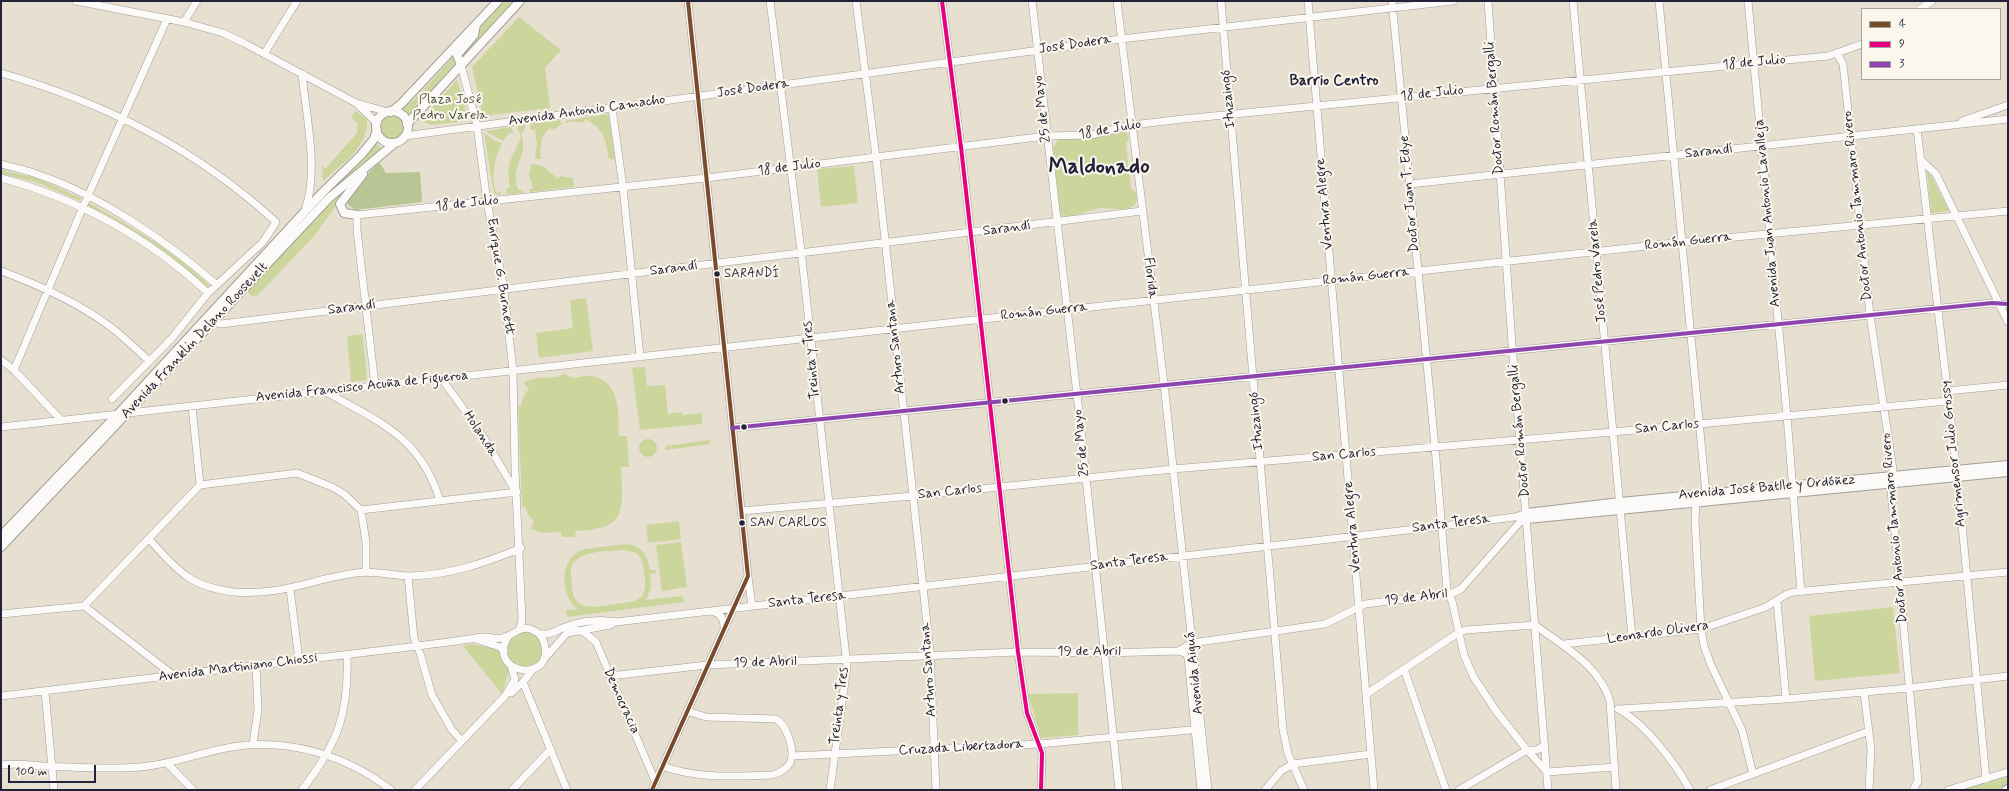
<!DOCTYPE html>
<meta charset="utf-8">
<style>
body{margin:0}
#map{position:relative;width:2009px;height:791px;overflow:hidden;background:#e7e0d0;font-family:Mynerve,sans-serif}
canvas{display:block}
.frame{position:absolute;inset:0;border:2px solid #22223b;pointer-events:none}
.legend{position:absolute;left:1861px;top:8px;width:140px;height:72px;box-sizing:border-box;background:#fbf7ec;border:1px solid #a4a2a5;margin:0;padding:5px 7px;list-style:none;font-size:12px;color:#22223b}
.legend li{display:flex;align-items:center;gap:8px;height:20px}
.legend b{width:20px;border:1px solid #a4a2a5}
.scale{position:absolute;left:8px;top:765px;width:88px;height:18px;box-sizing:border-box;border:2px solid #22223b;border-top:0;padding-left:5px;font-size:12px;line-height:14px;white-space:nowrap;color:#22223b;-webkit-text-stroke:3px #fbf7ec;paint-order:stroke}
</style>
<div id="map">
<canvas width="2009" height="791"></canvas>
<div class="frame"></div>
<ul class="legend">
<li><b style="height:5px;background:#7a4b2a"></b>4</li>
<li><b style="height:5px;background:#e5007d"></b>9</li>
<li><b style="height:5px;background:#8e44ad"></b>3</li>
</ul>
<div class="scale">100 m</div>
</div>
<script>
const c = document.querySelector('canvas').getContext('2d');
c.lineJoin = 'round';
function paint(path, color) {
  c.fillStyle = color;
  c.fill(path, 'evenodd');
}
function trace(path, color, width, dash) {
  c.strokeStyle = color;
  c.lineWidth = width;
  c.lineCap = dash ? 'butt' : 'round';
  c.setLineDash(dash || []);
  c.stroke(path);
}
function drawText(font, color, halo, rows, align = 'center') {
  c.font = font + ' Mynerve,sans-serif';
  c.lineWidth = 4;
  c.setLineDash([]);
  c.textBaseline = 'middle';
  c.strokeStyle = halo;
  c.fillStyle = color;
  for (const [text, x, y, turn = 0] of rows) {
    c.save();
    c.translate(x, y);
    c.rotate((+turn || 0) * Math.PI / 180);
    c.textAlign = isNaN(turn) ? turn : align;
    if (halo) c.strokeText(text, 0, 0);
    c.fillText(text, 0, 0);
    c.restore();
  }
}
paint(new Path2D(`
 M 504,1 L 513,1 L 462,57 L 460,54 L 477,35 L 482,26 Z
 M 519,17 L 561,50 L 545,68 L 550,108 L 483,116 L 472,67 Z
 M 454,56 L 457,61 L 409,117 L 400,109 L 415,99 Z
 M 457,80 L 464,101 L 467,121 L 431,125 L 423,121 L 426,114 Z
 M 355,111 L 367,119 C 369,147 342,164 323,181 L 322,166 L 325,169 L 357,133 L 358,124 L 351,117 Z
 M 607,114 L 609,116 L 615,158 L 612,160 L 608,157 C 607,139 602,127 585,119 L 583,123 L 574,121 L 566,123 L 565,121 Z
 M381 127a12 12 0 1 1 24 0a12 12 0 1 1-24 0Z
 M 560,120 L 562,124 L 553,130 L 549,128 C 541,137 539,147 541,159 L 536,159 L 535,158 L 537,144 L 535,130 L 531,130 L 530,124 Z
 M 525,125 L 525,131 L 521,132 C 522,137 524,144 523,149 C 519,168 512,168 518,190 L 523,190 L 523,193 L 507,194 L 506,189 L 510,188 L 508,171 L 510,161 L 521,138 L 517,126 Z
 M 511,127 L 514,135 L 510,132 L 503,141 L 485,131 Z
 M 1124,132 L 1127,133 L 1129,140 L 1126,144 L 1131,189 L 1136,192 L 1137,199 L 1135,205 C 1127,212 1111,208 1102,208 C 1091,209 1073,218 1065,216 C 1059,215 1058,209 1057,204 L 1059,202 L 1053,148 L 1059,139 L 1089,139 Z
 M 484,133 L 495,141 L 502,143 C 494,159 491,176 496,193 L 501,192 L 500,195 L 494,194 Z
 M 375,143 L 382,148 L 300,224 L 326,194 Z
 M 532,164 L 543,166 L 558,179 L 560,176 L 573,178 L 574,187 L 530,192 L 529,190 L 533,188 L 529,174 Z
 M 854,166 L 858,203 L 821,207 L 817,169 Z
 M 1,170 L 37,178 L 81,198 L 80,201 L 36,182 L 1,174 Z
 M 1927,171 L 1932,177 L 1949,211 L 1931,213 Z
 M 345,189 L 347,190 L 315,235 L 258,295 L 252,296 L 249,294 L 248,289 Z
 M 89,203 C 132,227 173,250 209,285 L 206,288 C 171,254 130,230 88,206 Z
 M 586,298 L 593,351 L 539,358 L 536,333 L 573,328 L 570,300 Z
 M 363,334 L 367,380 L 351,382 L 347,336 Z
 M 645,367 L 647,386 L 665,385 L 668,414 L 682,412 L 682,415 L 702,413 L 702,424 L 640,430 L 632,368 Z
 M 565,374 C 567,375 568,376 570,377 C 576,379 585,375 592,376 C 621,382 618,412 619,436 L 627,436 L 629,467 L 621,467 C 623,511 628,529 576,531 L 575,537 L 562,537 L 561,532 L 543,533 L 530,529 L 534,521 L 529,516 L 525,507 L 522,507 L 518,406 L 521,406 L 524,395 L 529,390 L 524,383 C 533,376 548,378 559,377 L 559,376 Z
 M639 448a9 9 0 1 1 18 0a9 9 0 1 1-18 0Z
 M 710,440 L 710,444 L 667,450 L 665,449 L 666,446 Z
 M 679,521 L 681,539 L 648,543 L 646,525 Z
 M 681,542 L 687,587 L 662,591 L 656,545 Z
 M 624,544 C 641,544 648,555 650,570 L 656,570 L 656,573 L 650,574 L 651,588 L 646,600 L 683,596 L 684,602 L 567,617 L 566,610 L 577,609 C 559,593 559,556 585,549 ZM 625,550 L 636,553 C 642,558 643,564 644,572 C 645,580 647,588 642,596 C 636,603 625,602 616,604 C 598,606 575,614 572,588 C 572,582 570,575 571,569 C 575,549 609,552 625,550 Z
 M 1893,607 L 1900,673 L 1815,681 L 1809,616 Z
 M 520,629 L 541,637 L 543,660 L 527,671 L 506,659 L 508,637 Z
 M 472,644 L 500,650 L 509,672 L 502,694 L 463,646 Z
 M 1078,693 L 1078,735 L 1041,738 L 1028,694 Z
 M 2008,777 L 2008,786 L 1996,790 L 1960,790 Z`), '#ccd69c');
paint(new Path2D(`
 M 379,162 L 386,173 L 420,172 L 422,202 L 355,210 L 346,203 L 362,180 Z`), '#b7c694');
const minor = new Path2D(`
 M 76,1 L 184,22 L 223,33 L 244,43 L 356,103 L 377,123
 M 770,1 L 802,259 L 847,666 L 830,790
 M 856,1 L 876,157 L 930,651 L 936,790
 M 942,1 L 961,147 L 1018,652 L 1027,713 L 1042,753 L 1041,790
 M 1032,1 L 1080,421 L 1119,790
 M 1117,1 L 1164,384 L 1208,790
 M 1221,1 L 1283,730 L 1288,754 L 1304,790
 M 1308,1 L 1374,790
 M 1392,1 L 1435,447 L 1447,590 L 1452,601 L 1464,655 L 1473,676 L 1496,711 L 1527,750 L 1547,772 L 1615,767
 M 1488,1 L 1512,344 L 1548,790
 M 1573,1 L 1632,637
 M 1659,1 L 1706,494
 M 1748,1 L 1787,416 L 1801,592
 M 1920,9 L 1932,1
 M 184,22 L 197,1
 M 264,54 L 297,1
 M 1837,54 L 1843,64 L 1870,315 L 1893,469 L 1891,490 L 1918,781 L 1914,788
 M 461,65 L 477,126 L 487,202 L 503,284 L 513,370 L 515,470 L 522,619 L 520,629
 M 1,73 C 105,103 195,148 276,222 L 263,242 L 208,293 L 172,338 L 112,399
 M 302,74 C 306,115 319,172 305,210
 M 356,103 L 388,112
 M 612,108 L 623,187 L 640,357
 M 1962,121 L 2008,105
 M 1917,129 L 1958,482 L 1986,779
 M 405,136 L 1121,39 L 1453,1
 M 1920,159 L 1936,174 L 2008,322
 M 1,164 C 14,168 27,170 39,175 C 100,195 169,243 217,285
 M 1,178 C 78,199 149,238 208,293
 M 1410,184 L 2008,119
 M 1,271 C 39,285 75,301 108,325 C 122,335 136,349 149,361
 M 209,319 L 212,322 L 221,324 L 1142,211
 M 1,360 L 14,370 L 61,420
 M 14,370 L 83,207 L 167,19
 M 441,378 L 481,433 L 516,492
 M 375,385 L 357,230 L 357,215 L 706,178 L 1046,136 L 1091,135 L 1132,125 L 1183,119 L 1828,56 L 1862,44
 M 324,391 C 378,421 421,437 440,501
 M 1947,391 L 2008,385
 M 1,427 L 1683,242 L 2008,211
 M 732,428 L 1992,303 L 2008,304
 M 200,485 L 297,473 L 332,487 L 344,494 L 361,510 L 366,542 L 366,572
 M 1696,502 L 1695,520 L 1701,629 L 1704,646 L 1711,665 L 1742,730 L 1753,774
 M 361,510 L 517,492
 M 741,511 L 913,496 L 1173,469 L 1613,432 L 1948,401
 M 149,539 C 161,552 173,567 188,577 C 201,586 218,590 234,592 C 282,596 311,579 356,573 C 374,570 392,576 410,576 C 450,575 485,563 521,548
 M 408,576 L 414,638 L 420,653 L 432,695 L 452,730 L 462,741
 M 748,577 L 752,606
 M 290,589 L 299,660
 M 1777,601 L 1786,699
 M 84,606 L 200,485 L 192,406
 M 711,611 C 721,614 724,618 724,628
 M 1,614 L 84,606 L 173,675
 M 576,630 L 585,633 L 596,642 L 655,781
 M 539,634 C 554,635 555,630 568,626 C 581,621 602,619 616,622 L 1442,526 L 1515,517 L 1527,513
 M 475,639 L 500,647 L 504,651
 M 1564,644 L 1701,629 L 1766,607 L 1787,594 L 1794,592 L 2008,572
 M 1178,651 L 1186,653 L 1188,658 L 1201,790
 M 545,658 L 567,633 L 610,625 L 615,622
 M 1404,669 L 1446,790
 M 610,676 L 707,665 L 1018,652 L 1105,653 L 1178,651 L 1192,643 L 1325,624 L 1365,604 L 1453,593 L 1461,589 L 1520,522 L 1527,519
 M 523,682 L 567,790
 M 45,691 L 54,790
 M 1864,692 L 1871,749 L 1869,790
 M 511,693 L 523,682 L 534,668
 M 1368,693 L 1458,633 L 1466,630 L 1535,625 C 1564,647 1598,664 1610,701 L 1616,790
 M 1,696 L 418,646 C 439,643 460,641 481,637 C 488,636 495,640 502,638 C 514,636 519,624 533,630 C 540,633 544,639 545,647 C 551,684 486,673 508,637
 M 1618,709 C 1646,724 1675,763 1690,790
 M 1619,709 L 1786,699 L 1909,688 L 2008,676
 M 253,744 L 258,710 L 256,665
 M 792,756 L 1039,744 L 1201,729
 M 167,763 L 193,790
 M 1,765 C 15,763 29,765 43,766 C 76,767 108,770 140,767 C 171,765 201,752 232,747 C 288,738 346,755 391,790
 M 662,766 C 698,779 734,776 772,775 C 779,773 786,770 790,763 C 796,751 787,726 776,719 L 706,717 L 687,711
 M 302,790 C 338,743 349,714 347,655
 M 415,790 L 505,696 L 515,679 L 511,666
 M 512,790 L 551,749
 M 652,790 L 748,576 L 688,1
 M 1265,790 L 1281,771 L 1293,764 L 1371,754
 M 1459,790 L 1527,750 L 1537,750 L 1545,745
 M 1710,790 L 1869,731
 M 1948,790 L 2008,772`);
const major = new Path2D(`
 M 461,65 L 457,55 L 474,35 L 476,25
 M376 127a16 16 0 1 1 32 0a16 16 0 1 1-32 0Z
 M 391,112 L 402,103 L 498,1
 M 407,124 L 520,1
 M 357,215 L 344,213 L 340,204 L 363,174
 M 1527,513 L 1620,502 L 2008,465
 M 1527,519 L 2008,472
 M 1,536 L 118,414 L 322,193 L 361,155 L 374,139 L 377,130
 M 1,547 L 329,198 L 395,143
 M 2006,790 L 2008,789`);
trace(minor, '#a29e98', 8);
trace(major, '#a29e98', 10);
trace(minor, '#fbfaf8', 7);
trace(major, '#fbfaf8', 8);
trace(new Path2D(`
 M 652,790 L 748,576 L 688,1`), '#7a4b2a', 4);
trace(new Path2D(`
 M 942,1 L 961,147 L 1018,652 L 1027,713 L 1042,753 L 1041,790`), '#e5007d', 4);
trace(new Path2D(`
 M 732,428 L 1992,303 L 2008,304`), '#8e44ad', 4);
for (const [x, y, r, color] of [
 [717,274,3.5,"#22223b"],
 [1005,401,3.5,"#22223b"],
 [744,427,3.5,"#22223b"],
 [742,523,3.5,"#22223b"]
]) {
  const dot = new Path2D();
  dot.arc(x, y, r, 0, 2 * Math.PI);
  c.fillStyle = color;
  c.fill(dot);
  trace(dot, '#fbf7ec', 1.5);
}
drawText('13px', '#22223b', '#fbf7ec', [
 ["SARANDÍ",724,274],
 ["SAN CARLOS",750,523]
], 'left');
drawText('14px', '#22223b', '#fbf7ec', [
 ["José Dodera",1075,45,-8],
 ["18 de Julio",1754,63,-5],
 ["José Dodera",753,89,-8],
 ["18 de Julio",1432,94,-6],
 ["Ituzaingó",1229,99,-95],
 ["Doctor Román Bergalli",1495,108,-94],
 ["25 de Mayo",1043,109,-97],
 ["Avenida Antonio Camacho",587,111,-8],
 ["18 de Julio",1110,130,-10],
 ["Sarandí",1709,152,-6],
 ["18 de Julio",789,168,-7],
 ["Doctor Juan T. Edye",1410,194,-95],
 ["18 de Julio",467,204,-6],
 ["Ventura Alegre",1325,204,-95],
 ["Doctor Antonio Tammaro Rivero",1858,206,-96],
 ["Avenida Juan Antonio Lavalleja",1768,213,-95],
 ["Sarandí",1007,229,-7],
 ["Román Guerra",1688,242,-6],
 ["Sarandí",674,269,-7],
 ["José Pedro Varela",1598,271,-95],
 ["Enrique G. Burnett",500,277,81],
 ["Román Guerra",1366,277,-6],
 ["Florida",1150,278,83],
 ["Sarandí",352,308,-7],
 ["Román Guerra",1044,312,-6],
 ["Avenida Franklin Delano Roosevelt",195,341,-47],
 ["Arturo Santana",896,347,-96],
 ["Treinta y Tres",812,360,-96],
 ["Avenida Francisco Acuña de Figueroa",362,387,-6],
 ["Ituzaingó",1257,421,-95],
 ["San Carlos",1667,427,-5],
 ["Doctor Román Bergalli",1520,431,-95],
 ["Holanda",480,434,57],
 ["25 de Mayo",1082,443,-96],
 ["Agrimensor Julio Grossy",1954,454,-96],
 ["San Carlos",1344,455,-5],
 ["Avenida José Batlle y Ordóñez",1767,488,-5],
 ["San Carlos",950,492,-6],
 ["Santa Teresa",1451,524,-7],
 ["Ventura Alegre",1353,527,-95],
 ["Doctor Antonio Tammaro Rivero",1895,528,-95],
 ["Santa Teresa",1129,562,-7],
 ["19 de Abril",1416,598,-7],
 ["Santa Teresa",807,600,-6],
 ["Leonardo Olivera",1658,633,-8],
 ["19 de Abril",1089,652],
 ["19 de Abril",765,663,-2],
 ["Avenida Martiniano Chiossi",238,668,-7],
 ["Arturo Santana",929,670,-94],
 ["Avenida Aiguá",1195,673,-96],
 ["Democracia",621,701,66],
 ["Treinta y Tres",840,706,-83],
 ["Cruzada Libertadora",961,748,-3]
]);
drawText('14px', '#4e554b', '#fbf7ec', [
 ["Plaza José",450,100],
 ["Pedro Varela",450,116]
]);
drawText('bold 15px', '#22223b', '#fbf7ec', [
 ["Barrio Centro",1334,82]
]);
drawText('bold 22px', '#22223b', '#fbf7ec', [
 ["Maldonado",1099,168]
]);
</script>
